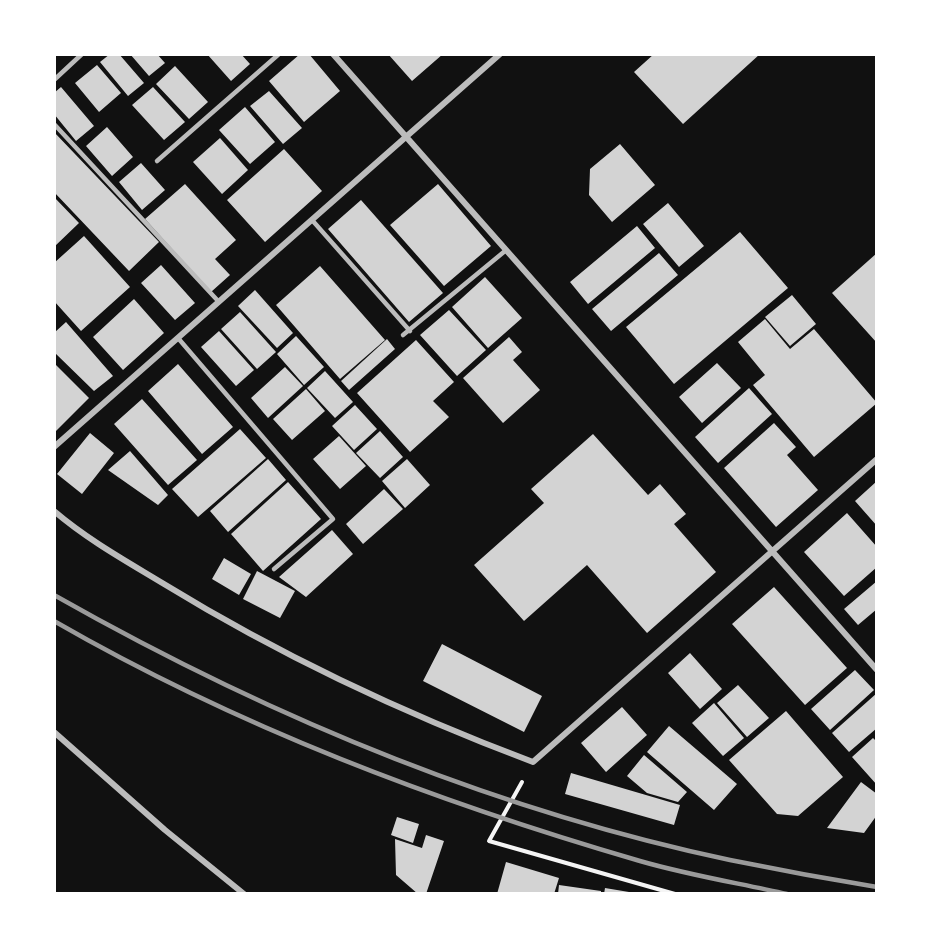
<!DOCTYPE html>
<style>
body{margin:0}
#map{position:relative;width:931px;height:948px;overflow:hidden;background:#111;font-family:"Fira Sans Condensed",sans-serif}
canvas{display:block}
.frame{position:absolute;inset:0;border:56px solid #fff;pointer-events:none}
</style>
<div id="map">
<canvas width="931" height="948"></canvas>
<div class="frame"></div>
</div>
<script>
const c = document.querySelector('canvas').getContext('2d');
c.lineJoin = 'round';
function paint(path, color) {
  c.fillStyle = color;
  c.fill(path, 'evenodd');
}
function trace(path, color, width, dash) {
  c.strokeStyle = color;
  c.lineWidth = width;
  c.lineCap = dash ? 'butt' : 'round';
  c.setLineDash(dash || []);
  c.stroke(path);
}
paint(new Path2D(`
 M 110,54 L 119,54 L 144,83 L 128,96 L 100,62 Z
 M 130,54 L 157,54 L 165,63 L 149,76 Z
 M 207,54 L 241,54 L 250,64 L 231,81 Z
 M 300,54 L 309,54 L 340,91 L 304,122 L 269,81 Z
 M 388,54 L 443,54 L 412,81 Z
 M 654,54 L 760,54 L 683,124 L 634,72 Z
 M 97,65 L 121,93 L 99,112 L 75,83 Z
 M 175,66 L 208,102 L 189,119 L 156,84 Z
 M 61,87 L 94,126 L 76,141 L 54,114 L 54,93 Z
 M 153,87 L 185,122 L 164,140 L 132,105 Z
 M 269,91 L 302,128 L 283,144 L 250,106 Z
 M 245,107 L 275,142 L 250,164 L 219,130 Z
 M 107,127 L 133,157 L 112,176 L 86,146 Z
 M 54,132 L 159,242 L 129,271 L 54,192 Z
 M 220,138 L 248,170 L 222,194 L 193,162 Z
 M 620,144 L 655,185 L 612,222 L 589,195 L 590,169 Z
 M 284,149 L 322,191 L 265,242 L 227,200 Z
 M 141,163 L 165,190 L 142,210 L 119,182 Z
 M 185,184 L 236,240 L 215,259 L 230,275 L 211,292 L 145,219 Z
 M 438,184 L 491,246 L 444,286 L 390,225 Z
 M 54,197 L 79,223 L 54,247 Z
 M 361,200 L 443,293 L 409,322 L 328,229 Z
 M 668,203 L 704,246 L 679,267 L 643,224 Z
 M 637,226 L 655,248 L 588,304 L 570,282 Z
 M 740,232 L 788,288 L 674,384 L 626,327 Z
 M 84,236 L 130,287 L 81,331 L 54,301 L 54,263 Z
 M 659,253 L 678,275 L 611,331 L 592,309 Z
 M 877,253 L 877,343 L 832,293 Z
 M 161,265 L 195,303 L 175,320 L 141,283 Z
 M 320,266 L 385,340 L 340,379 L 276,305 Z
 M 485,277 L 522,318 L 488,348 L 452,307 Z
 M 255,290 L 293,333 L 277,348 L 238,306 Z
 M 792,295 L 816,324 L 790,346 L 765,317 Z
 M 134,299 L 164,333 L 123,370 L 93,337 Z
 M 449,310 L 486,350 L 457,376 L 420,335 Z
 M 240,312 L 276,352 L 257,369 L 221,329 Z
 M 765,319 L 790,349 L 814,329 L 877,403 L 814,457 L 753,385 L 765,375 L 738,342 Z
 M 66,322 L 113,376 L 94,391 L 54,352 L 54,333 Z
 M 219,331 L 254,370 L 236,386 L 201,347 Z
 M 296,336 L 324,367 L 304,385 L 277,354 Z
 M 509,337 L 522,352 L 513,360 L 540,390 L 503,423 L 463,378 Z
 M 387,339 L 395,349 L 349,390 L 341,381 Z
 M 416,340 L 454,382 L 433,401 L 449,417 L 410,452 L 357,393 Z
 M 54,363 L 89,398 L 54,433 Z
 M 717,363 L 741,388 L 702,423 L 679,397 Z
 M 178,364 L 233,427 L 202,454 L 148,391 Z
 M 285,367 L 303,386 L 268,418 L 251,398 Z
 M 325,371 L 353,402 L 335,418 L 307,388 Z
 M 749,388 L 772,414 L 718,463 L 695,437 Z
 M 306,389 L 325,411 L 292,440 L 273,419 Z
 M 142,399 L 197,460 L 168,485 L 114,424 Z
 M 355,405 L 377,429 L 354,450 L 332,426 Z
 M 774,423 L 796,447 L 787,455 L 818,490 L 776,527 L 724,468 Z
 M 240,429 L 266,458 L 198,517 L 172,489 Z
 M 380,431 L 403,457 L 380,478 L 356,453 Z
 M 90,433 L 114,453 L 82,494 L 57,474 Z
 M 593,434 L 648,495 L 660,484 L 686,514 L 674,524 L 716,572 L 647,633 L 587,565 L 524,621 L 474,565 L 544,503 L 531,489 Z
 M 339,436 L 366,466 L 340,489 L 313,459 Z
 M 130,451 L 168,495 L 158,505 L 108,470 Z
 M 268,459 L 286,480 L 228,532 L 210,511 Z
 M 407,459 L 430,485 L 405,508 L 382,481 Z
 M 877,481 L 877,526 L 855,501 Z
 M 288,482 L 321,519 L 263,571 L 231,534 Z
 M 384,489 L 403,509 L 363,544 L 346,524 Z
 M 847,513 L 877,547 L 877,567 L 844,596 L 804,552 Z
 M 332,530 L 353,554 L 306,597 L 279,577 Z
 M 224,558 L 251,574 L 239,595 L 212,579 Z
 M 257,571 L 295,591 L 280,618 L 243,599 Z
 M 877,581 L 877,609 L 858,625 L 844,609 Z
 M 774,587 L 847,668 L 805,705 L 732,624 Z
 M 442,644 L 542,696 L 524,732 L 423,681 Z
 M 690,653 L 722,689 L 700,709 L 668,673 Z
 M 855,670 L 874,690 L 830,730 L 811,709 Z
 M 738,685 L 769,718 L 747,737 L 717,703 Z
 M 877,693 L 877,728 L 849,752 L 832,733 Z
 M 714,703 L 744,738 L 723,756 L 692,723 Z
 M 622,707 L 647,735 L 606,772 L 581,743 Z
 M 786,711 L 843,777 L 798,816 L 777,814 L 729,760 Z
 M 669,726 L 737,784 L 714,810 L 647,752 Z
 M 873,738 L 877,742 L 877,785 L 852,757 Z
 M 644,755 L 687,792 L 678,802 L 647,793 L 627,776 Z
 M 571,773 L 680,805 L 674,825 L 565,794 Z
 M 861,782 L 877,794 L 877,815 L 864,833 L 827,828 Z
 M 397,817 L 419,824 L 413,843 L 391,835 Z
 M 426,835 L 444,841 L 426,894 L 418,894 L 396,875 L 395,839 L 422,848 Z
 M 506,862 L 559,878 L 554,894 L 497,894 Z
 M 559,885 L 601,891 L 601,894 L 558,894 Z
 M 605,888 L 629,892 L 629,894 L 604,894 Z`), '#d3d3d3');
trace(new Path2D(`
 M 522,782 L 489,841 L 675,894`), '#f5f5f5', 4);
trace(new Path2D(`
 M 54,80 L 82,54
 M 54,124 L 219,302
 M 157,161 L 279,54
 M 312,220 L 410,331
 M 403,335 L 505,251
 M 178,338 L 333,519 L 274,569`), '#bcbcbc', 4.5);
trace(new Path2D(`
 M 333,54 L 877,670
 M 54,447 L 500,54
 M 54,511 C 88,540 126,561 164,584 C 280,655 405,714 533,762 L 877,459
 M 54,732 L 165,830 L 244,894`), '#bcbcbc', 6);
trace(new Path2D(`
 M 54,595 C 264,714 493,810 730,860 C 779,870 828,879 877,887
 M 54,621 C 238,727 437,802 640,861 C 688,875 738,883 787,894`), '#9a9a9a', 4.5);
</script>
